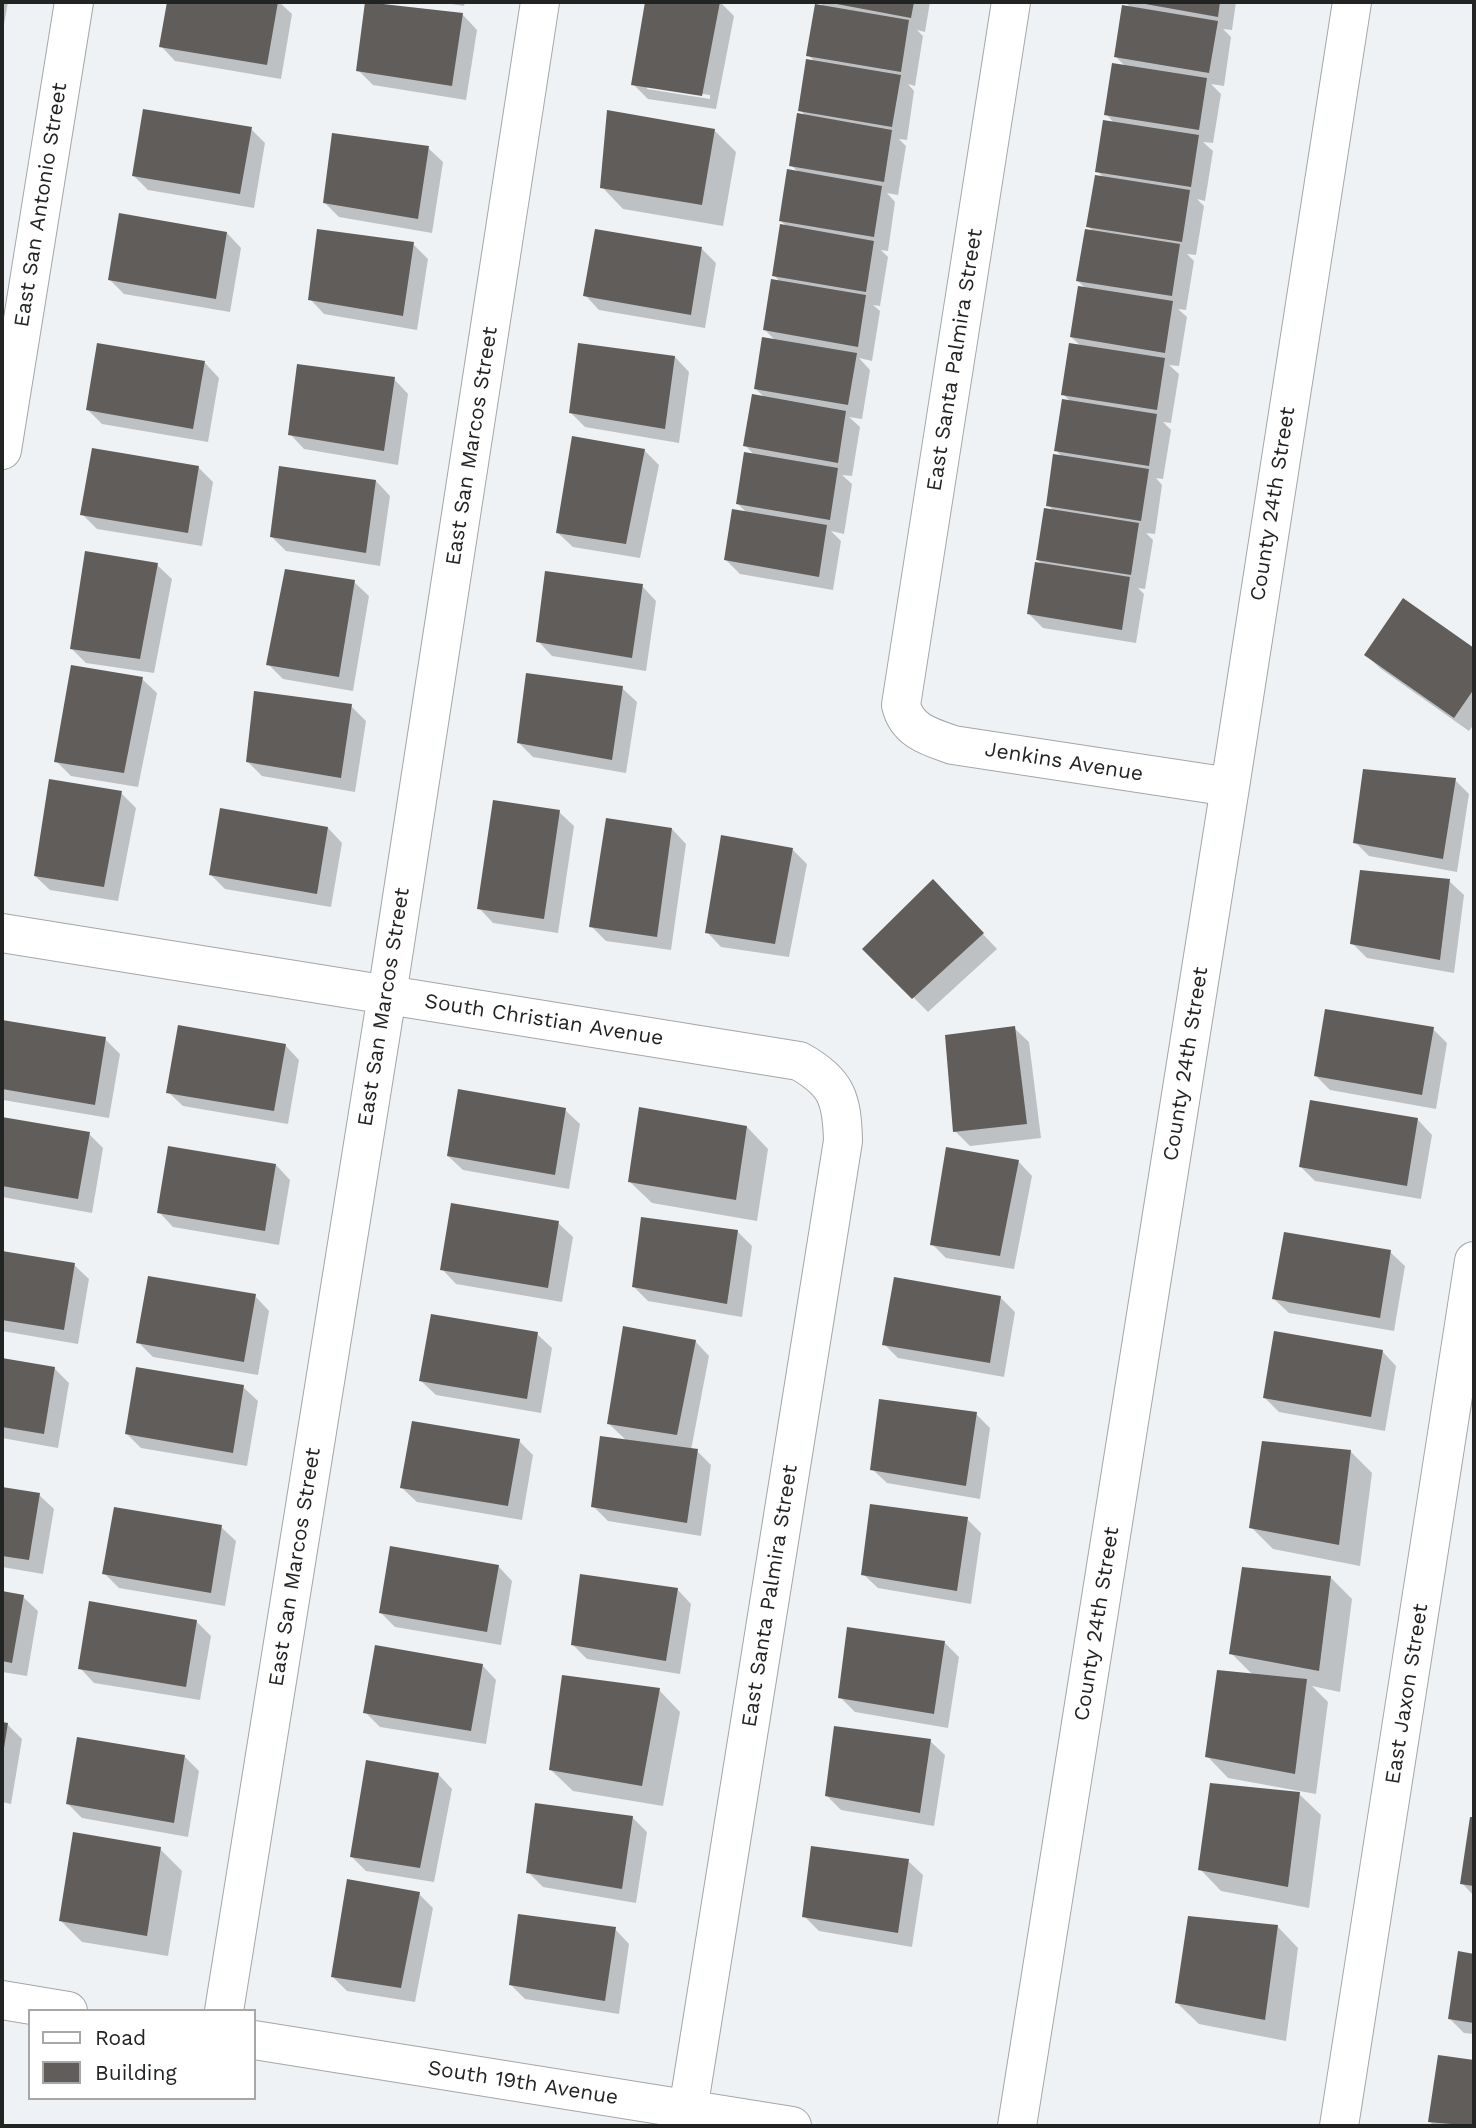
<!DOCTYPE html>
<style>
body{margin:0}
#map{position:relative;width:1476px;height:2128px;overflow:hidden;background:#eef2f4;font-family:"Work Sans",sans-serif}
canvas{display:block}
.frame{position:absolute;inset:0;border:4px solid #222424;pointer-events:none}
.legend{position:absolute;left:28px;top:2009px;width:228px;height:91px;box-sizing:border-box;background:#fff;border:2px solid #a7a7a7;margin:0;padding:9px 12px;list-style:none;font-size:21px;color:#222424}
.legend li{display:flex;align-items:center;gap:14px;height:35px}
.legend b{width:35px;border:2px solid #a7a7a7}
</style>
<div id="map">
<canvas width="1476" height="2128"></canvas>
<div class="frame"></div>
<ul class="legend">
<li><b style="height:9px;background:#fff"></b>Road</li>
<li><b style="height:19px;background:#605d5b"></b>Building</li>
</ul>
</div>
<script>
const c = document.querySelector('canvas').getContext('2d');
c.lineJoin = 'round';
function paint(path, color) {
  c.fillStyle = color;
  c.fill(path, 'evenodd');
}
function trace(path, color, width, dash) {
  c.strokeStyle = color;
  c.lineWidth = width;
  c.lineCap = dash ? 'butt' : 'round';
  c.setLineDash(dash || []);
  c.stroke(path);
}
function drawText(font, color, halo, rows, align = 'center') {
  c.font = font + ' "Work Sans",sans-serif';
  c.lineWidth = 7;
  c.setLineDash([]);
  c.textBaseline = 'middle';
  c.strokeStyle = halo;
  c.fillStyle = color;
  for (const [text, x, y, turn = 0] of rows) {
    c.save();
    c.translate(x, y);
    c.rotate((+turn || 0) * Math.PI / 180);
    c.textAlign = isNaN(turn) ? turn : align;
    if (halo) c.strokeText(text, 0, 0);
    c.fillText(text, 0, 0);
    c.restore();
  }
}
paint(new Path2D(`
 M 2,2 L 8,2 L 3,30 L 2,30 Z
 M 169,2 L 279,2 L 292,14 L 281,79 L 175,61 L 161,46 Z
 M 367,2 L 463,15 L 477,30 L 466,100 L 373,85 L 358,70 Z
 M 439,2 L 465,2 L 464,6 Z
 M 647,2 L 720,2 L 734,16 L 716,109 L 648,99 L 633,84 ZM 647,86 L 710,95 L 710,99 L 647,89 Z
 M 819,2 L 930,2 L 925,32 L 917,30 L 923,36 L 915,86 L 908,84 L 914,91 L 907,140 L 899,139 L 906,146 L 898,195 L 887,193 L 895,202 L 888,251 L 881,250 L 888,257 L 880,306 L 873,305 L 880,311 L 872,361 L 859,358 L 870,370 L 862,419 L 849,417 L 860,427 L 852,476 L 842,475 L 852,484 L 844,534 L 831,531 L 841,541 L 833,590 L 740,574 L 726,560 L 747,513 L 737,503 L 755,456 L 745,445 L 765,398 L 756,389 L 777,342 L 765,330 L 780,282 L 774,275 L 787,227 L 781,221 L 799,173 L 791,165 L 806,116 L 800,110 L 815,62 L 808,55 L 825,8 Z
 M 1125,2 L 1236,2 L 1232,30 L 1223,29 L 1231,37 L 1224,86 L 1211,84 L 1221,94 L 1213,143 L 1203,142 L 1213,151 L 1205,201 L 1197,199 L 1204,206 L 1196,255 L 1187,254 L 1194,261 L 1186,310 L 1178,309 L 1187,317 L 1179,366 L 1169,365 L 1179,374 L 1171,423 L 1163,422 L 1171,430 L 1163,479 L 1156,478 L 1162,485 L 1155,534 L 1146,533 L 1153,540 L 1145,589 L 1138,588 L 1144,594 L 1136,643 L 1043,628 L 1029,614 L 1044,566 L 1038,560 L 1054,511 L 1048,505 L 1062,457 L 1056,450 L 1071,402 L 1063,394 L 1081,346 L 1071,337 L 1086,289 L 1078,281 L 1095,233 L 1088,226 L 1104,178 L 1097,171 L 1115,124 L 1106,114 L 1126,67 L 1116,57 L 1132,9 Z
 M 251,129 L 265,143 L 254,208 L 148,190 L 134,176 Z
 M 714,130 L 736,152 L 723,226 L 623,209 L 602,187 Z
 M 428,148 L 443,162 L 432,233 L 339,217 L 325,203 Z
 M 227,233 L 241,248 L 230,312 L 124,294 L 110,280 Z
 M 413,244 L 428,259 L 417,330 L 324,314 L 310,299 Z
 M 702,249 L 716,263 L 705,328 L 599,310 L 585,295 Z
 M 99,345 L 205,363 L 219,378 L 208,442 L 102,424 L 88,410 Z
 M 675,357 L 689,372 L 679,443 L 585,427 L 571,413 Z
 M 394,379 L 408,394 L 398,465 L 304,449 L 290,434 Z
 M 644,450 L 659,465 L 640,558 L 573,547 L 558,533 Z
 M 198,467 L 213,482 L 202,546 L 97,529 L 82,514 Z
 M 376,481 L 390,496 L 380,566 L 286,551 L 272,537 Z
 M 157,565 L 172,579 L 154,673 L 86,663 L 71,648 Z
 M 354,582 L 369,596 L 353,691 L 283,679 L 268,664 Z
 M 642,586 L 656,601 L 646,671 L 552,656 L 538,641 Z
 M 1403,601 L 1474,650 L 1474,724 L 1469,731 L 1381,669 L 1366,655 Z
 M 142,679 L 157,693 L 138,787 L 71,776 L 56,761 Z
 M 622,688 L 637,702 L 626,773 L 533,757 L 519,743 Z
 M 351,706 L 366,721 L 355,792 L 262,776 L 247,761 Z
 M 1455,780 L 1469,794 L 1457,872 L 1369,856 L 1355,842 Z
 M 121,793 L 136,808 L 118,901 L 50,890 L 35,876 Z
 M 559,812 L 574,826 L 558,933 L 493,923 L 479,908 Z
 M 328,828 L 342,843 L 331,907 L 225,889 L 211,875 Z
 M 672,829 L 686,844 L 671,950 L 606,941 L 591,926 Z
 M 793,850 L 807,864 L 789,957 L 721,947 L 707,932 Z
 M 1449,881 L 1464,895 L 1454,973 L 1367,958 L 1352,943 Z
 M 947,896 L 997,949 L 928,1012 L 865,949 Z
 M 2,1022 L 105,1039 L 120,1054 L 109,1118 L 3,1100 Z
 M 1014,1028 L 1029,1042 L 1041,1138 L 970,1146 L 955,1131 Z
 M 1433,1029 L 1447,1043 L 1436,1109 L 1330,1090 L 1316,1076 Z
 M 285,1045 L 299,1060 L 288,1124 L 183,1106 L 168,1092 Z
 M 565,1110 L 580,1124 L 569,1189 L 463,1170 L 448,1156 Z
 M 2,1119 L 89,1134 L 103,1148 L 92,1213 L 2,1197 Z
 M 1418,1120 L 1432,1135 L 1421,1199 L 1315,1181 L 1301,1167 Z
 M 747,1127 L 768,1149 L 757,1221 L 652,1203 L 630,1182 Z
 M 1018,1161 L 1032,1176 L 1014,1269 L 946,1258 L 932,1244 Z
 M 276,1165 L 290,1180 L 279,1245 L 173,1227 L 159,1212 Z
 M 558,1223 L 573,1237 L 562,1302 L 456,1284 L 442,1269 Z
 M 738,1232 L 752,1246 L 742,1317 L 648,1301 L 634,1287 Z
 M 2,1252 L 74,1265 L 89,1279 L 78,1344 L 2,1331 Z
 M 1390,1252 L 1405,1266 L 1394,1331 L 1289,1313 L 1274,1299 Z
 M 255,1296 L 269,1311 L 258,1375 L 153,1357 L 138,1342 Z
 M 1000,1297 L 1015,1312 L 1004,1377 L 898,1358 L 884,1344 Z
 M 537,1334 L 552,1348 L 541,1413 L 436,1395 L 421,1381 Z
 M 695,1341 L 709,1356 L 691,1450 L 697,1451 L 711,1465 L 701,1536 L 608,1521 L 593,1506 L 627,1441 L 609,1424 Z
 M 1382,1351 L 1396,1366 L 1385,1431 L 1279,1412 L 1265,1398 Z
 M 2,1360 L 54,1368 L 69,1383 L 58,1448 L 2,1438 Z
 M 243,1387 L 258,1401 L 247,1466 L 141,1448 L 126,1433 Z
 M 976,1414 L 990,1428 L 980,1499 L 887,1483 L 872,1469 Z
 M 519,1441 L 533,1455 L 522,1520 L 417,1502 L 402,1488 Z
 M 1351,1452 L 1372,1473 L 1360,1566 L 1273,1549 L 1251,1527 Z
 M 2,1488 L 39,1495 L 54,1509 L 43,1574 L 2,1567 Z
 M 967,1519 L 981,1533 L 971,1604 L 878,1588 L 863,1574 Z
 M 221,1527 L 236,1541 L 225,1606 L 119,1588 L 104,1573 Z
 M 498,1566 L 512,1581 L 501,1645 L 395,1627 L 381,1613 Z
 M 1331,1578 L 1352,1599 L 1340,1692 L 1312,1686 L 1328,1702 L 1316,1794 L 1228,1778 L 1207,1756 L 1253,1675 L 1231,1653 Z
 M 677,1589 L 691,1604 L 680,1674 L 587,1659 L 572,1644 Z
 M 2,1593 L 23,1597 L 38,1611 L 27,1676 L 2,1672 Z
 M 196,1621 L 211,1636 L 200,1700 L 94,1683 L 80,1668 Z
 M 944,1642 L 959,1657 L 948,1728 L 855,1712 L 840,1697 Z
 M 482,1665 L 496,1680 L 486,1744 L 380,1727 L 365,1712 Z
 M 659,1690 L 680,1712 L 663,1806 L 573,1791 L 551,1770 Z
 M 2,1724 L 8,1725 L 22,1739 L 11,1804 L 2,1802 Z
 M 930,1741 L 945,1755 L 934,1826 L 841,1810 L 827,1796 Z
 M 185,1757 L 199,1771 L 188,1837 L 82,1818 L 68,1804 Z
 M 438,1774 L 452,1789 L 434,1882 L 366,1871 L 352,1857 Z
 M 1298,1793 L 1321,1815 L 1309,1908 L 1221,1891 L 1200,1869 Z
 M 632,1817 L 647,1832 L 636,1903 L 543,1887 L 528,1872 Z
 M 1471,1819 L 1474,1819 L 1474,1896 L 1462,1883 Z
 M 160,1849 L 182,1871 L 168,1956 L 82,1942 L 60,1920 Z
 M 908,1861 L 923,1875 L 912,1947 L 819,1931 L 804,1916 Z
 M 419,1894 L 433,1908 L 415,2002 L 347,1991 L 333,1977 Z
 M 1277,1926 L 1298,1948 L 1286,2041 L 1199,2024 L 1177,2003 Z
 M 615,1929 L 629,1944 L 619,2014 L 525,1999 L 510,1984 Z
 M 1459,1953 L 1474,1956 L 1474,2034 L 1464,2033 L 1449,2018 Z
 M 1439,2057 L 1474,2062 L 1474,2126 L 1434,2126 L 1430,2122 Z`), '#0003');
paint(new Path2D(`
 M 167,2 L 278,2 L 267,65 L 159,47 Z
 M 365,2 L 463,13 L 452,86 L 356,71 Z
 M 645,2 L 720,2 L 702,96 L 631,85 Z
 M 826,2 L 914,2 L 911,18 Z
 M 1134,2 L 1220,2 L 1218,17 Z
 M 815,4 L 909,20 L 901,72 L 806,56 Z
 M 1122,5 L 1218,21 L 1209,73 L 1114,57 Z
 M 806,59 L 901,75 L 892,127 L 798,111 Z
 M 1112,63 L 1207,78 L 1199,130 L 1104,115 Z
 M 143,109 L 252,127 L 240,194 L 132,176 Z
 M 607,110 L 715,129 L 702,205 L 600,188 Z
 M 797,113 L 892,130 L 884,182 L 789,166 Z
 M 1103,120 L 1199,135 L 1191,187 L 1095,172 Z
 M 332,133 L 429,146 L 418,219 L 323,203 Z
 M 787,169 L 882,186 L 874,237 L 779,221 Z
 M 1095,175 L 1190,190 L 1182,242 L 1086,227 Z
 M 119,213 L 227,232 L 216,299 L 108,280 Z
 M 780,224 L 874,241 L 866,292 L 772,276 Z
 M 317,229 L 414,242 L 403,316 L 308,300 Z
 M 595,229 L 702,247 L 691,315 L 583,296 Z
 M 1085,229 L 1180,244 L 1172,296 L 1076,281 Z
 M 771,279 L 866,295 L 858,347 L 763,330 Z
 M 1078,286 L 1173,301 L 1165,353 L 1070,337 Z
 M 762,337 L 857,353 L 848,405 L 754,389 Z
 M 97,343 L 205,361 L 193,429 L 86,410 Z
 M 578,343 L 675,356 L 665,429 L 569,413 Z
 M 1069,343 L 1165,358 L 1157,410 L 1061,395 Z
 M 297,364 L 395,377 L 384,451 L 288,435 Z
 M 752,394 L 846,411 L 838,463 L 743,446 Z
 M 1062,399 L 1157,414 L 1149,466 L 1054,451 Z
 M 572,436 L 645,449 L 626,544 L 556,533 Z
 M 92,448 L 199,466 L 188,533 L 80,515 Z
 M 744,452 L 838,468 L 830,520 L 736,504 Z
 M 1053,454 L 1149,469 L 1141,521 L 1046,506 Z
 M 279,466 L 376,480 L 366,553 L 270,537 Z
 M 1044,508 L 1139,523 L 1131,575 L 1036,560 Z
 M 732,509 L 827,525 L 819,577 L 724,560 Z
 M 85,551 L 158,563 L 140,659 L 70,649 Z
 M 1035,562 L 1130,577 L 1122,630 L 1027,614 Z
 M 285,569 L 355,580 L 339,677 L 266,665 Z
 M 545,571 L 643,584 L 632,658 L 536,642 Z
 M 1403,598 L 1474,648 L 1474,689 L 1454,718 L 1364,655 Z
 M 71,665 L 143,677 L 124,773 L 54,762 Z
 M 526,673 L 623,686 L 612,760 L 517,743 Z
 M 254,691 L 352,704 L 341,778 L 246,762 Z
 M 1363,769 L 1456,778 L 1443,859 L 1353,843 Z
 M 49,779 L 122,791 L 104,887 L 34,876 Z
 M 493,800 L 560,810 L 544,919 L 477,909 Z
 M 220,808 L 328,827 L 317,894 L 209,875 Z
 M 606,818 L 672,828 L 657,937 L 589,927 Z
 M 721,835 L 793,848 L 775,944 L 705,933 Z
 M 1360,870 L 1450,879 L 1440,960 L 1350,944 Z
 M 933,879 L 984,933 L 912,999 L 862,949 Z
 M 1325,1009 L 1434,1027 L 1422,1095 L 1314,1076 Z
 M 2,1020 L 106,1037 L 95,1105 L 2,1089 Z
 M 178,1025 L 286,1044 L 274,1111 L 166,1093 Z
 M 1015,1026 L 1027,1124 L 953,1132 L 945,1035 Z
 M 458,1089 L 566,1108 L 555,1175 L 447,1156 Z
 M 1310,1100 L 1418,1118 L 1407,1186 L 1299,1167 Z
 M 639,1107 L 747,1126 L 736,1200 L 628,1182 Z
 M 2,1117 L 90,1132 L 78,1199 L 2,1186 Z
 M 168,1146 L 276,1164 L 265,1231 L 157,1213 Z
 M 946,1147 L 1019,1160 L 1000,1256 L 930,1245 Z
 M 451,1203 L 559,1221 L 548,1288 L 440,1270 Z
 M 641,1217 L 738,1230 L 727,1304 L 632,1287 Z
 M 1284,1232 L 1391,1250 L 1380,1318 L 1272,1299 Z
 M 2,1251 L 75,1263 L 64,1330 L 2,1320 Z
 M 148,1276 L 256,1294 L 244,1362 L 136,1343 Z
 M 894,1277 L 1001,1296 L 990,1363 L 882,1345 Z
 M 431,1314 L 538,1332 L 527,1399 L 419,1381 Z
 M 623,1326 L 696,1340 L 677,1435 L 607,1424 Z
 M 1274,1331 L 1383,1350 L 1371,1417 L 1263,1398 Z
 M 2,1358 L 55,1367 L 44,1434 L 2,1427 Z
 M 136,1367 L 244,1385 L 233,1453 L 125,1434 Z
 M 879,1399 L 977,1412 L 966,1486 L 870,1470 Z
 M 412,1421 L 520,1439 L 508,1506 L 400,1488 Z
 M 600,1436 L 698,1449 L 687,1523 L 591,1507 Z
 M 1262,1441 L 1351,1450 L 1339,1545 L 1249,1528 Z
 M 2,1487 L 40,1493 L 29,1560 L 2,1556 Z
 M 870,1504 L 968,1517 L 957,1591 L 861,1575 Z
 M 114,1507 L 222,1525 L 211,1593 L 102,1574 Z
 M 390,1546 L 499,1565 L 487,1632 L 379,1613 Z
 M 1242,1567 L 1331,1576 L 1319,1671 L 1229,1654 Z
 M 580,1574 L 678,1588 L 666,1661 L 571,1645 Z
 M 2,1591 L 24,1595 L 12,1663 L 2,1661 Z
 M 89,1601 L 197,1620 L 186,1687 L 78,1669 Z
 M 847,1627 L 945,1641 L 934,1714 L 838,1698 Z
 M 375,1645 L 483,1664 L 471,1731 L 363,1713 Z
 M 1217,1670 L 1307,1679 L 1295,1774 L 1205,1757 Z
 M 562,1675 L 660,1688 L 642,1786 L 549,1770 Z
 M 2,1722 L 8,1723 L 3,1754 L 2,1754 Z
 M 834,1726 L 931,1739 L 920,1813 L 825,1796 Z
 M 77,1737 L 185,1755 L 174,1823 L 66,1804 Z
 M 366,1760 L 439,1773 L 420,1868 L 350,1857 Z
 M 1210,1783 L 1300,1792 L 1288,1887 L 1198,1870 Z
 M 535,1803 L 633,1816 L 622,1889 L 526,1873 Z
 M 1470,1817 L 1474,1817 L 1474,1886 L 1460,1884 Z
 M 73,1832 L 161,1847 L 147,1936 L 59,1921 Z
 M 811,1846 L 909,1859 L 898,1933 L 802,1917 Z
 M 347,1879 L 420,1892 L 401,1988 L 331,1977 Z
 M 518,1914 L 616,1927 L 605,2001 L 509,1985 Z
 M 1188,1916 L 1278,1925 L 1265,2020 L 1175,2003 Z
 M 1458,1951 L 1474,1954 L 1474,2023 L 1448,2019 Z
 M 1438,2055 L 1474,2060 L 1474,2126 L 1428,2122 Z`), '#605d5b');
const minor = new Path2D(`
 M 1011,2 L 901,705 C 907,731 930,737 953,745 L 1230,787
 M 2,450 L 74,2
 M 2,933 L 799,1061 C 837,1082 842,1099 843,1141 L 688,2110
 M 2,2000 L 68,2011
 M 224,2011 L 387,995 L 540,2
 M 254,2040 L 792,2126
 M 1017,2126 L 1230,787 L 1352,2
 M 1339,2126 L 1474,1261`);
trace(minor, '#a3a7a8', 40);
trace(minor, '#fff', 38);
drawText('21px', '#222424', '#fff', [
 ["East San Antonio Street",41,205,-81],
 ["East Santa Palmira Street",955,360,-81],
 ["East San Marcos Street",472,446,-81],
 ["County 24th Street",1273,504,-81],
 ["Jenkins Avenue",1064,762,9],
 ["East San Marcos Street",384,1007,-81],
 ["South Christian Avenue",544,1020,9],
 ["County 24th Street",1186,1064,-81],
 ["East San Marcos Street",295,1567,-81],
 ["East Santa Palmira Street",770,1596,-81],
 ["County 24th Street",1097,1624,-81],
 ["East Jaxon Street",1407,1694,-81],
 ["South 19th Avenue",523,2083,9]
]);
</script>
